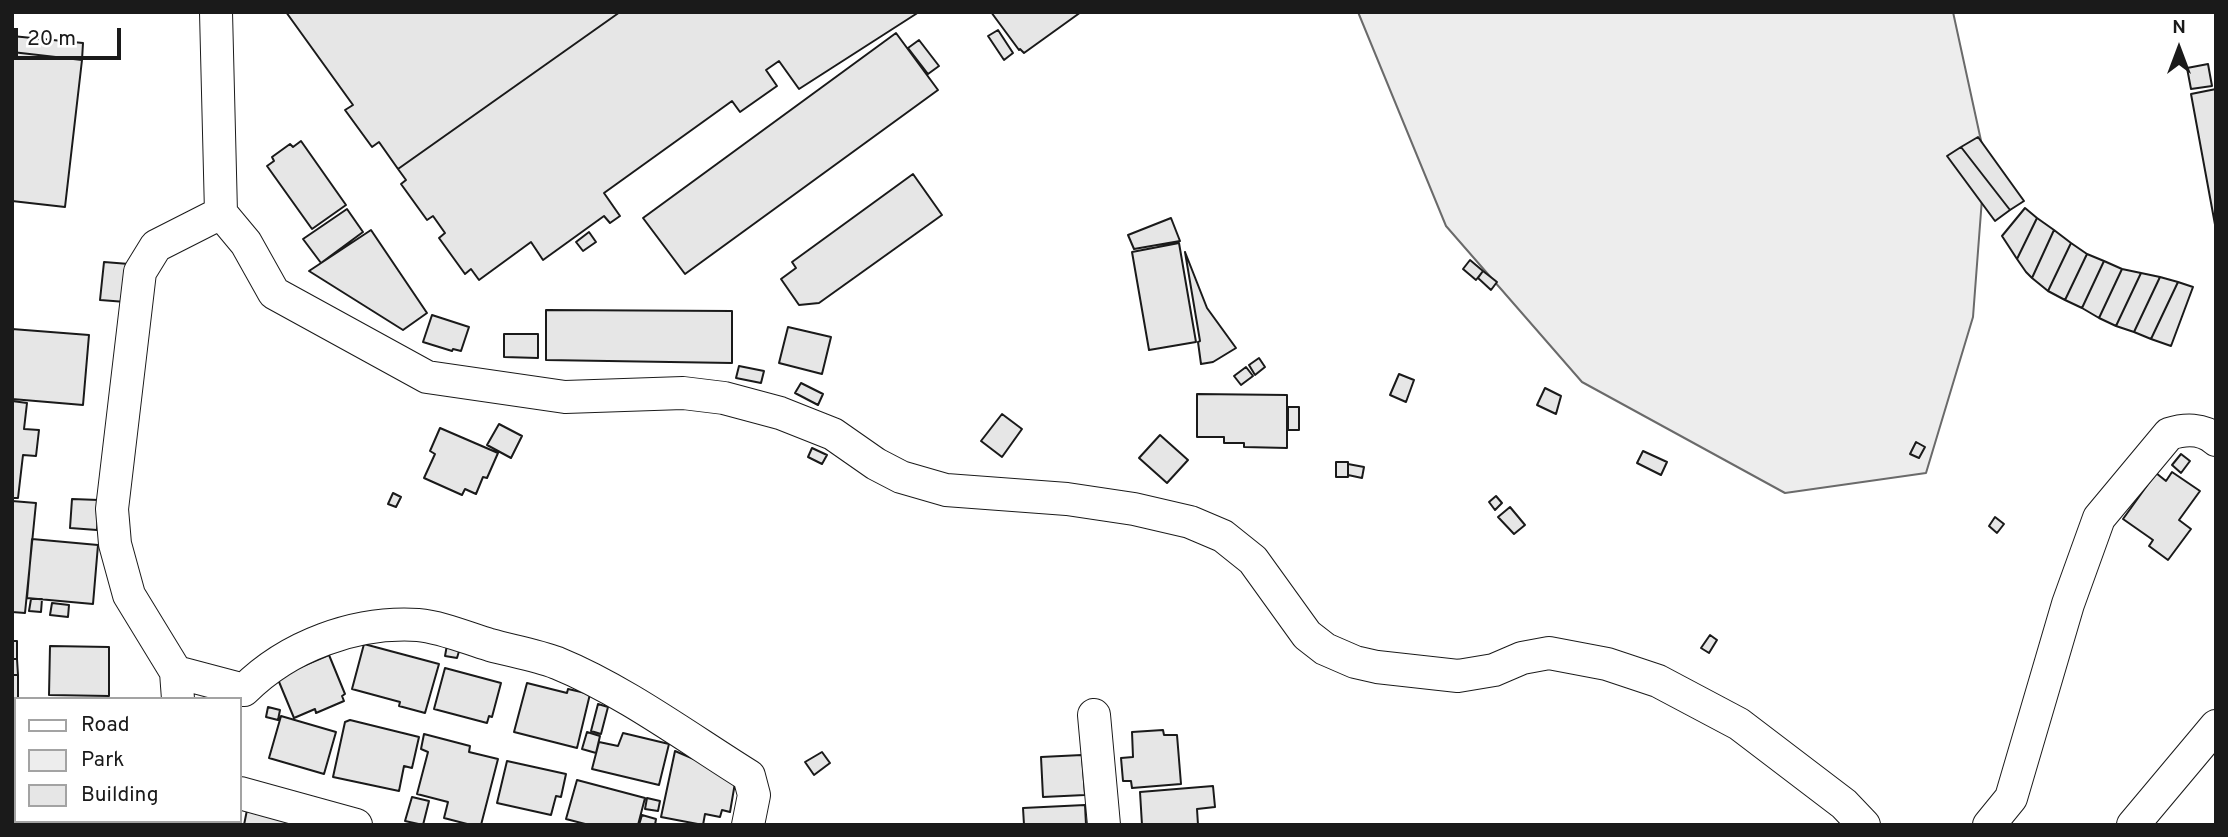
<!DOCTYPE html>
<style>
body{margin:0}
#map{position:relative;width:2228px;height:837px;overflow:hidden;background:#fff;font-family:Overpass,sans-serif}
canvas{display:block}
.frame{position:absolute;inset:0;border:14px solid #1a1a1a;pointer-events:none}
.legend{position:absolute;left:14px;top:697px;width:228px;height:126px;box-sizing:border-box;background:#fff;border:2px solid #a3a3a3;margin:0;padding:9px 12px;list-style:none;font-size:21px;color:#1a1a1a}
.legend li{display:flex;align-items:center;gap:14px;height:35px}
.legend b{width:35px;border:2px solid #a3a3a3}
.north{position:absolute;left:2144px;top:14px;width:70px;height:70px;-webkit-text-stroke:5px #fff;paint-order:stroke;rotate:0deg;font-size:19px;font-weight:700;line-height:28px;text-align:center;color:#1a1a1a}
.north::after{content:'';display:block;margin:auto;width:24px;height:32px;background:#1a1a1a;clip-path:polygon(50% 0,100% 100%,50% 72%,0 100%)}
.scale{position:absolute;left:14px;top:28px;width:107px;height:32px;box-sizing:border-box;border:4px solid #1a1a1a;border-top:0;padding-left:9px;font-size:21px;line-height:24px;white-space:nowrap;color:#1a1a1a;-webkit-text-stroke:5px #fff;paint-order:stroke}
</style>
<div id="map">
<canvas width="2228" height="837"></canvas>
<div class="frame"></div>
<ul class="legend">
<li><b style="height:9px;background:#fff"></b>Road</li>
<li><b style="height:19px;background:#ededed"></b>Park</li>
<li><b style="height:19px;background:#e6e6e6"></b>Building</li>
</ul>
<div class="north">N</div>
<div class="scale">20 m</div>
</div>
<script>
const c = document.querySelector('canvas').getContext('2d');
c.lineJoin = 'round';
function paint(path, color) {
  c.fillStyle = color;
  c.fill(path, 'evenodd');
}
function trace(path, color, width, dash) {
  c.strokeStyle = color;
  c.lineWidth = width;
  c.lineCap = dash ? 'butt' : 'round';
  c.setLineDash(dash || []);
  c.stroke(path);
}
const green = new Path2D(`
 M 1358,12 L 1953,12 L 1985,159 L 1973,317 L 1926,473 L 1785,493 L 1582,382 L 1446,226 Z`);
paint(green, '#ededed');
trace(green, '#6a6a6a', 2);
const building = new Path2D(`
 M 286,12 L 620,12 L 398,169 L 379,142 L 372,147 L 345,110 L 353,105 Z
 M 620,12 L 919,12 L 799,89 L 779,61 L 766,70 L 777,86 L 740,112 L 732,101 L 604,193 L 620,216 L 610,223 L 604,216 L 543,260 L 531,242 L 479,280 L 471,269 L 465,274 L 439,238 L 445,233 L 433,216 L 427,220 L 401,184 L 406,180 L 398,169 Z
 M 991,12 L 1081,12 L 1024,53 L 1020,49 L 1019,50 Z
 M 998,30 L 1013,53 L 1004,60 L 988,36 Z
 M 896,33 L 938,90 L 685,274 L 643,218 Z
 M 12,36 L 83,43 L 82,60 L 12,52 Z
 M 919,40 L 939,66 L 928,74 L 908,48 Z
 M 12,52 L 82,60 L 65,207 L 12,201 Z
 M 2208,64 L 2212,86 L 2191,89 L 2187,68 Z
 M 2216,89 L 2216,230 L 2191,94 Z
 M 1978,137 L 2024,201 L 2010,210 L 1961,147 Z
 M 301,141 L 346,205 L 312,229 L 267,166 L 274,161 L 272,157 L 290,144 L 293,147 Z
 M 1961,147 L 2010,210 L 1995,221 L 1947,156 Z
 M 913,174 L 942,215 L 819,303 L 799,305 L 781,279 L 796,268 L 792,262 Z
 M 2025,208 L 2037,218 L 2017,259 L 2002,236 Z
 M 347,209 L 363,232 L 321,263 L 303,239 Z
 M 1171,218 L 1180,241 L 1134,249 L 1128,235 Z
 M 2037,218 L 2054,230 L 2032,278 L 2026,272 L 2017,259 Z
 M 371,230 L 427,313 L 403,330 L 309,271 Z
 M 2054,230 L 2071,243 L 2048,291 L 2032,278 Z
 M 589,232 L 596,242 L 583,251 L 576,242 Z
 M 1179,243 L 1196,342 L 1149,350 L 1132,252 Z
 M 2071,243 L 2087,254 L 2065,300 L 2048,291 Z
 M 1185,252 L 1207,308 L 1236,348 L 1213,362 L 1201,364 L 1198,342 L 1200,341 Z
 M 2087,254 L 2104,261 L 2082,308 L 2065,300 Z
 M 1470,260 L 1483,271 L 1476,280 L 1463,269 Z
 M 2104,261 L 2122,269 L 2099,318 L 2082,308 Z
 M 104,262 L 129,264 L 126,302 L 100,300 Z
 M 2122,269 L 2141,273 L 2116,326 L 2099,318 Z
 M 1483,271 L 1497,282 L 1491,290 L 1478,278 Z
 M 2141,273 L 2160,277 L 2134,332 L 2116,326 Z
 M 2160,277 L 2178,282 L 2151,339 L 2134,332 Z
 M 2178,282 L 2193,287 L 2171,346 L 2151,339 Z
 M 546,310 L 732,311 L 732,363 L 546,360 Z
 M 432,315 L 469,327 L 461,351 L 453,349 L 452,351 L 423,342 Z
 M 788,327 L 831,337 L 822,374 L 779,363 Z
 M 12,329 L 89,335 L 83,405 L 12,399 Z
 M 504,334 L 538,334 L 538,358 L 504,357 Z
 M 1259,358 L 1265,367 L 1255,375 L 1249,365 Z
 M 739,366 L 764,371 L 761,383 L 736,378 Z
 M 1246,367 L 1253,376 L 1241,385 L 1234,376 Z
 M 1399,374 L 1414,380 L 1406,402 L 1390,395 Z
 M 801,383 L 823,394 L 818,405 L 795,393 Z
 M 1545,388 L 1561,396 L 1556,414 L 1537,405 Z
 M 1197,394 L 1287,395 L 1287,448 L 1244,447 L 1244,443 L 1224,443 L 1224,437 L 1197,437 Z
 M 12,401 L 27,403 L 24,429 L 39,430 L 36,456 L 23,455 L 18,498 L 12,498 Z
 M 1288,407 L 1299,407 L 1299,430 L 1288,430 Z
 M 1002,414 L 1022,429 L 1002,457 L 981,441 Z
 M 499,424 L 522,436 L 511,458 L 487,445 Z
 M 440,428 L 498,453 L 487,478 L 483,477 L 476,494 L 465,489 L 462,495 L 424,478 L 435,454 L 430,451 Z
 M 1160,435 L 1188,460 L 1167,483 L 1139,458 Z
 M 1916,442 L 1925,447 L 1919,458 L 1910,454 Z
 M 812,448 L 827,455 L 822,464 L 808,457 Z
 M 1643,451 L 1667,462 L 1661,475 L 1637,463 Z
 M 2181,454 L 2190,461 L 2181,473 L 2172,465 Z
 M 1336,462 L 1348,462 L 1348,477 L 1336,477 Z
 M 1348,464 L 1364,467 L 1362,478 L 1348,475 Z
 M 2172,472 L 2200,491 L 2179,520 L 2191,529 L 2168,560 L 2149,546 L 2153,540 L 2123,519 L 2156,473 L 2166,481 Z
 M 393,493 L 401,497 L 396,507 L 388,504 Z
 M 1496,496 L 1502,503 L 1495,510 L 1489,502 Z
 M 72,499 L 99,500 L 97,530 L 70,528 Z
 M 12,501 L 36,503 L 25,613 L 12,612 Z
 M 1510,507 L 1525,525 L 1514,534 L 1498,517 Z
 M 1995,517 L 2004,524 L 1997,533 L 1989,526 Z
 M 32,539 L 98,545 L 93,604 L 27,598 Z
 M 31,599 L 42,599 L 41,612 L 29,611 Z
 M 52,603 L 69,605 L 68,617 L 50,615 Z
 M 1710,635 L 1717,640 L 1709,653 L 1701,648 Z
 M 12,641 L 17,641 L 17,659 L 12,659 Z
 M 364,644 L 439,664 L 425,713 L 399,706 L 400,702 L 352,689 Z
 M 447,645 L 460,648 L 457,658 L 445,656 Z
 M 50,646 L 109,647 L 109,696 L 49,695 Z
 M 329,655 L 345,694 L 342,696 L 344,701 L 316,713 L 315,709 L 294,718 L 277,677 Z
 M 12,659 L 17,659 L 18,675 L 12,675 Z
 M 445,668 L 501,683 L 492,717 L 489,716 L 487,723 L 434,709 Z
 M 12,675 L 18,675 L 18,699 L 16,701 L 12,701 Z
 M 527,683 L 567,693 L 568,689 L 590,694 L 577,748 L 514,732 Z
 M 598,704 L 608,707 L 601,734 L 591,731 Z
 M 268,707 L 280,710 L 278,720 L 266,717 Z
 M 281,716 L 336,732 L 324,774 L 269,758 Z
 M 350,720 L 419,737 L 412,768 L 404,766 L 399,791 L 333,777 L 345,722 Z
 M 1163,730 L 1164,735 L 1177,735 L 1181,784 L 1132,788 L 1131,781 L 1123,781 L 1121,758 L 1133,757 L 1132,732 Z
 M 587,732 L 600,736 L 596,753 L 582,749 Z
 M 623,733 L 669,744 L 659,785 L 592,769 L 599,742 L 618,746 Z
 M 424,734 L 470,746 L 469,752 L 498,759 L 481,825 L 471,825 L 444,818 L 448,802 L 417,794 L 428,752 L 421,749 Z
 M 675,751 L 736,777 L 730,812 L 722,810 L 720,817 L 705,814 L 703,825 L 661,817 Z
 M 822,752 L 830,763 L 814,775 L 805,762 Z
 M 1082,755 L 1085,795 L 1043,797 L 1041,757 Z
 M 507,761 L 566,774 L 561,797 L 556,796 L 551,815 L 497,803 Z
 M 577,780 L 645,798 L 638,825 L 589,825 L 566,819 Z
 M 1213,786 L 1215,807 L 1197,809 L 1198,825 L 1142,825 L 1140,792 Z
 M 412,797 L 429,801 L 423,825 L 405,821 Z
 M 647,798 L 660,801 L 658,811 L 645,809 Z
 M 248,805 L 315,825 L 244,825 Z
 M 1085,805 L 1086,825 L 1024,825 L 1023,808 Z
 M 642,815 L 656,819 L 655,825 L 639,825 Z`);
paint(building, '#e6e6e6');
trace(building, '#1a1a1a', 2);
const street = new Path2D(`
 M 221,213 L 246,243 L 274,293 L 427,377 L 565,397 L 683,393 L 724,398 L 780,413 L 833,434 L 876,464 L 901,477 L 946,490 L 1067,499 L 1134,509 L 1190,522 L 1223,536 L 1253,560 L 1307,635 L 1325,649 L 1355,662 L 1377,667 L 1458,676 L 1494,670 L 1522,658 L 1549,653 L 1607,664 L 1658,681 L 1739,724 L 1844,804 L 1864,825
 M 176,672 L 244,690 C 288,646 355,621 418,625 C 441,627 467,638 490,645 C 512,651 536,655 557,663 C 623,690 688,738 749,776 L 754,795 L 748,825
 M 178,699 L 176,672 L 129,595 L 115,544 L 112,509 L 140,272 L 156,246 L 221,213 L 216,12
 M 1094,715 L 1104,825
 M 240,793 L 356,825
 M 1989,825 L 2011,798 L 2068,604 L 2099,518 L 2169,434 C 2184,429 2203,428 2216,440
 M 2133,825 L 2216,726`);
trace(street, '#1a1a1a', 34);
trace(street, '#fff', 32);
</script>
